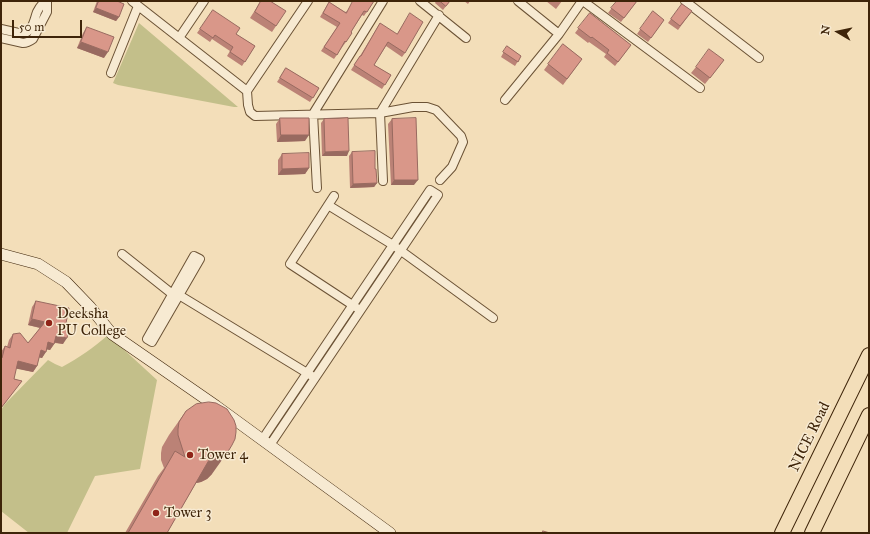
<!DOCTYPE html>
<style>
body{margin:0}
#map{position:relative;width:870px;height:534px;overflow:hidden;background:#f3deb9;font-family:"IM FELL Great Primer",serif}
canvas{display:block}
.frame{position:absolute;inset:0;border:2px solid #3e2409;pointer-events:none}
.north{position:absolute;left:818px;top:12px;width:40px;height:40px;-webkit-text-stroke:3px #f7ead2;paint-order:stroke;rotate:279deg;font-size:11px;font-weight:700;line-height:16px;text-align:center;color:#3e2409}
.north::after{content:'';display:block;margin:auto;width:14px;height:18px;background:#3e2409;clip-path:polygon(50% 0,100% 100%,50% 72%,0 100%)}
.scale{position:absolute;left:12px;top:20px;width:70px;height:18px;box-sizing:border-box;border:2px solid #3e2409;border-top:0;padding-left:5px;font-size:12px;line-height:14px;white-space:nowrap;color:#3e2409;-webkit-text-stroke:3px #f7ead2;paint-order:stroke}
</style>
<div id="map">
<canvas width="870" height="534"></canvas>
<div class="frame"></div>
<div class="north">N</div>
<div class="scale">50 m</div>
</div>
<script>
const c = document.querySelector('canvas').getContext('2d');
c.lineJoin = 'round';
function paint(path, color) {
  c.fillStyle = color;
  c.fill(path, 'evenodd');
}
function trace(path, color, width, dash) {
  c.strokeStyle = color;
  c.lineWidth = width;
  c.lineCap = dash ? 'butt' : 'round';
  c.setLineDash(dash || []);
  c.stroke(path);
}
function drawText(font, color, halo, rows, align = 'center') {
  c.font = font + ' "IM FELL Great Primer",serif';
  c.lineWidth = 3;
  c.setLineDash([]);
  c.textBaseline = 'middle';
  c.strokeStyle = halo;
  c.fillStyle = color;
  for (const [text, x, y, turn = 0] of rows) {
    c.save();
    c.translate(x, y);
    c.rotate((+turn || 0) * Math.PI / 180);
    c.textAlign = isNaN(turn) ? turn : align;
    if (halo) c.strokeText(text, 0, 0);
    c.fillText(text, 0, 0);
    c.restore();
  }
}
paint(new Path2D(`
 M 139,23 L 238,107 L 234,107 L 118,85 L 113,83 Z
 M 108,335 L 157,380 L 140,469 L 95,476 L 67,533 L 29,533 L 1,511 L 1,410 L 5,404 L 48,360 L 55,364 L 62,367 C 79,358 93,348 108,335 Z`), '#c3bf8a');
const street = new Path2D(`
 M 132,1 L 247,91 L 308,1
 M 420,1 L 466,38
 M 518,1 L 559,34
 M 583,1 L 700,88
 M 685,1 L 759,58
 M 1,29 L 23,34 C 33,31 34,20 37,12 C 39,8 42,4 45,1
 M 1,38 L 23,43 C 27,43 29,42 33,39 L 47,12 L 47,1
 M 179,38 L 204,1
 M 111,73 L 138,6
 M 247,91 L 248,105 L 250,112 L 255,116 L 380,113 L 413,107 L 427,107 L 436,110 L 461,136 L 463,142 L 452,167 L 440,180
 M 505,100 L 559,34 L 582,1
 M 383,181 L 380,113 L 439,15
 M 317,188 L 313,114 L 383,1
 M 334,196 L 290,264 L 357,308
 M 328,205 L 393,245 L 493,318
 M 122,254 L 176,297
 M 194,256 L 200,259 L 152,342 L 147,339 Z
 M 179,295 L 312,376
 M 262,440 L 430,190 L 438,195 L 270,445`);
const secondary = new Path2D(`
 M 1,254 L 38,264 L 66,282 L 90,307 L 112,334 L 216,406 L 390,533`);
const highway = new Path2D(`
 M 782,533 L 869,355
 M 812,533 L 869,415`);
trace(street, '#6b5235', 10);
trace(secondary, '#3e2409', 12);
trace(highway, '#3e2409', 16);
trace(street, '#f7ead2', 8);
trace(secondary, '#f7ead2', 11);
trace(highway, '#f3deb9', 14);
paint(new Path2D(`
 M 97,1 L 117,1 L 119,17 L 116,21 L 93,12 Z
 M 261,1 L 276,26 L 272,32 L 250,18 Z
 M 374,1 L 364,16 L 362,15 L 351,32 L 346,42 L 343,46 L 334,59 L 321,51 L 337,27 L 320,17 L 329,2 L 345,12 Z
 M 436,1 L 450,1 L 443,10 L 435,3 Z
 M 464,1 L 470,1 L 468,4 Z
 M 546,1 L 562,1 L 556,9 Z
 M 617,1 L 637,1 L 621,22 L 608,13 Z
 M 682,4 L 692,11 L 678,30 L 668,23 Z
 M 213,10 L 236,34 L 255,46 L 242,66 L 227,56 L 230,51 L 212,39 L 210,42 L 197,33 Z
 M 653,11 L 664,20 L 648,42 L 637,34 Z
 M 590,13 L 631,45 L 615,66 L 604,57 L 606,54 L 589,42 L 588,43 L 575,33 Z
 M 380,23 L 405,53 L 402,57 L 386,46 L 374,65 L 391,75 L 382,89 L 351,70 L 360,56 Z
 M 87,27 L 104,58 L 77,48 L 83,33 Z
 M 563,44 L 582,59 L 563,85 L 544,70 Z
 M 507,46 L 521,56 L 515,66 L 501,57 Z
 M 724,60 L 705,84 L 691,73 L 696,67 Z
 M 286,68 L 319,88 L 310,102 L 277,82 Z
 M 280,118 L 305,141 L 277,142 L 276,124 Z
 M 324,119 L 347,156 L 322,156 L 321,123 Z
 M 392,119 L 414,185 L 391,185 L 388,124 Z
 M 352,152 L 377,183 L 374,187 L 350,188 L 349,156 Z
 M 282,154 L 309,168 L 305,174 L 278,175 L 278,160 Z
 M 36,301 L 66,323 L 63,344 L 55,343 L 50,350 L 47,349 L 42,358 L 39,357 L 37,366 L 33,372 L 16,368 L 14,379 L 22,381 L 1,408 L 1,352 L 5,346 L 7,347 L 9,340 L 13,334 L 28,343 L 40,328 L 28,325 L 32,307 Z
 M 186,411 L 212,474 L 207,479 L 201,482 L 196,483 L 167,533 L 125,533 L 158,476 L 164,468 L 161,460 L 161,453 L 162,447 L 169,435 Z`), '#bb8276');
paint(new Path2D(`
 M 96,8 L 119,17 L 116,21 L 93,12 Z
 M 81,42 L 108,52 L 104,58 L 77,48 Z
 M 281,135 L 309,135 L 305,141 L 277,142 Z
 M 349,151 L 347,156 L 322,156 L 325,152 Z
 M 309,168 L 305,174 L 278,175 L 282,169 Z
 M 394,180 L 418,180 L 414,185 L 391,185 Z
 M 377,183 L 374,187 L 350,188 L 353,184 Z
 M 32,319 L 45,322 L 41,328 L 28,325 Z
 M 56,336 L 67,338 L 63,344 L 52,342 Z
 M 48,342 L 54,344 L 50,350 L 44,349 Z
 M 41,350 L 46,352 L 42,358 L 37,357 Z
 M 18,361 L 37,366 L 33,372 L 13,368 Z
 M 229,450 L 212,474 L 207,479 L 201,482 L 192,484 L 209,460 Z`), '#986a60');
const building = new Path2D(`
 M 99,1 L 117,1 L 124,4 L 119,17 L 96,8 Z
 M 261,1 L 270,1 L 286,11 L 276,26 L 255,12 Z
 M 353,1 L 374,1 L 367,12 L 364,11 L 351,32 L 352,33 L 346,42 L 345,41 L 337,55 L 324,47 L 340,23 L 323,13 L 329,2 L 346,13 Z
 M 440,1 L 450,1 L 446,6 Z
 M 617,1 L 637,1 L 624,18 L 611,8 Z
 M 682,4 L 692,11 L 680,26 L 671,19 Z
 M 213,10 L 240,28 L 236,34 L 255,46 L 245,62 L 230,52 L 233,47 L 215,35 L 213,38 L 200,29 Z
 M 653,11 L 664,20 L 651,38 L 640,29 Z
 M 410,13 L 423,22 L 405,53 L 388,42 L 374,65 L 391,75 L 385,85 L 354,65 L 360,56 L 361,56 L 380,23 L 397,34 Z
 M 590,13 L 631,45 L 618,62 L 607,53 L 609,50 L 592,37 L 591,38 L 578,28 Z
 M 87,27 L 114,37 L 108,52 L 81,42 Z
 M 563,44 L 582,59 L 567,79 L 548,64 Z
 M 507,46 L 521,56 L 518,62 L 503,52 Z
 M 709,49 L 724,60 L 710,78 L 696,67 Z
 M 286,68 L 319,88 L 313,98 L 280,78 Z
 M 280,118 L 309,118 L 309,135 L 281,135 Z
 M 348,118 L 349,151 L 325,152 L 324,119 Z
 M 416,118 L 418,180 L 394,180 L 392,119 Z
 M 375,151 L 375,169 L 376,169 L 377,183 L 353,184 L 352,152 Z
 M 309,153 L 309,168 L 282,169 L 282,154 Z
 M 36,301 L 69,308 L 66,323 L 70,324 L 67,338 L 56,336 L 54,344 L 48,342 L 46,352 L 41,350 L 37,366 L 18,361 L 14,379 L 22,381 L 1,408 L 1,357 L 2,358 L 5,346 L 10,348 L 13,334 L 20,333 L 28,343 L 45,322 L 32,319 Z
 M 209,402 L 216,403 L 227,409 L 234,420 L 236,426 L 236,432 L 235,439 L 232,445 L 229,450 L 219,458 L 209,460 L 167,533 L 128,533 L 175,451 L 185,457 L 178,435 L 178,429 L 179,422 L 186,411 L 196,404 Z
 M 543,531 L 550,533 L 543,533 Z`);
paint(building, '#d99789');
trace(building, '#986a60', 1);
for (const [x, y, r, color] of [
 [49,323,4,"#8f2418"],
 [190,455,4,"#8f2418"],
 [156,513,4,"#8f2418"]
]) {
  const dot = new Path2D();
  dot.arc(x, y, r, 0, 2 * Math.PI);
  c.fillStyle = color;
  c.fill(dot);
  trace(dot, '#f7ead2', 1.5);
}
drawText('15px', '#3e2409', '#f7ead2', [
 ["Deeksha",57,314],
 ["PU College",57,331],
 ["Tower 4",198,455],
 ["Tower 3",164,513]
], 'left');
drawText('15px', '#3e2409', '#f7ead2', [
 ["NICE Road",810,437,-64]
]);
</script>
